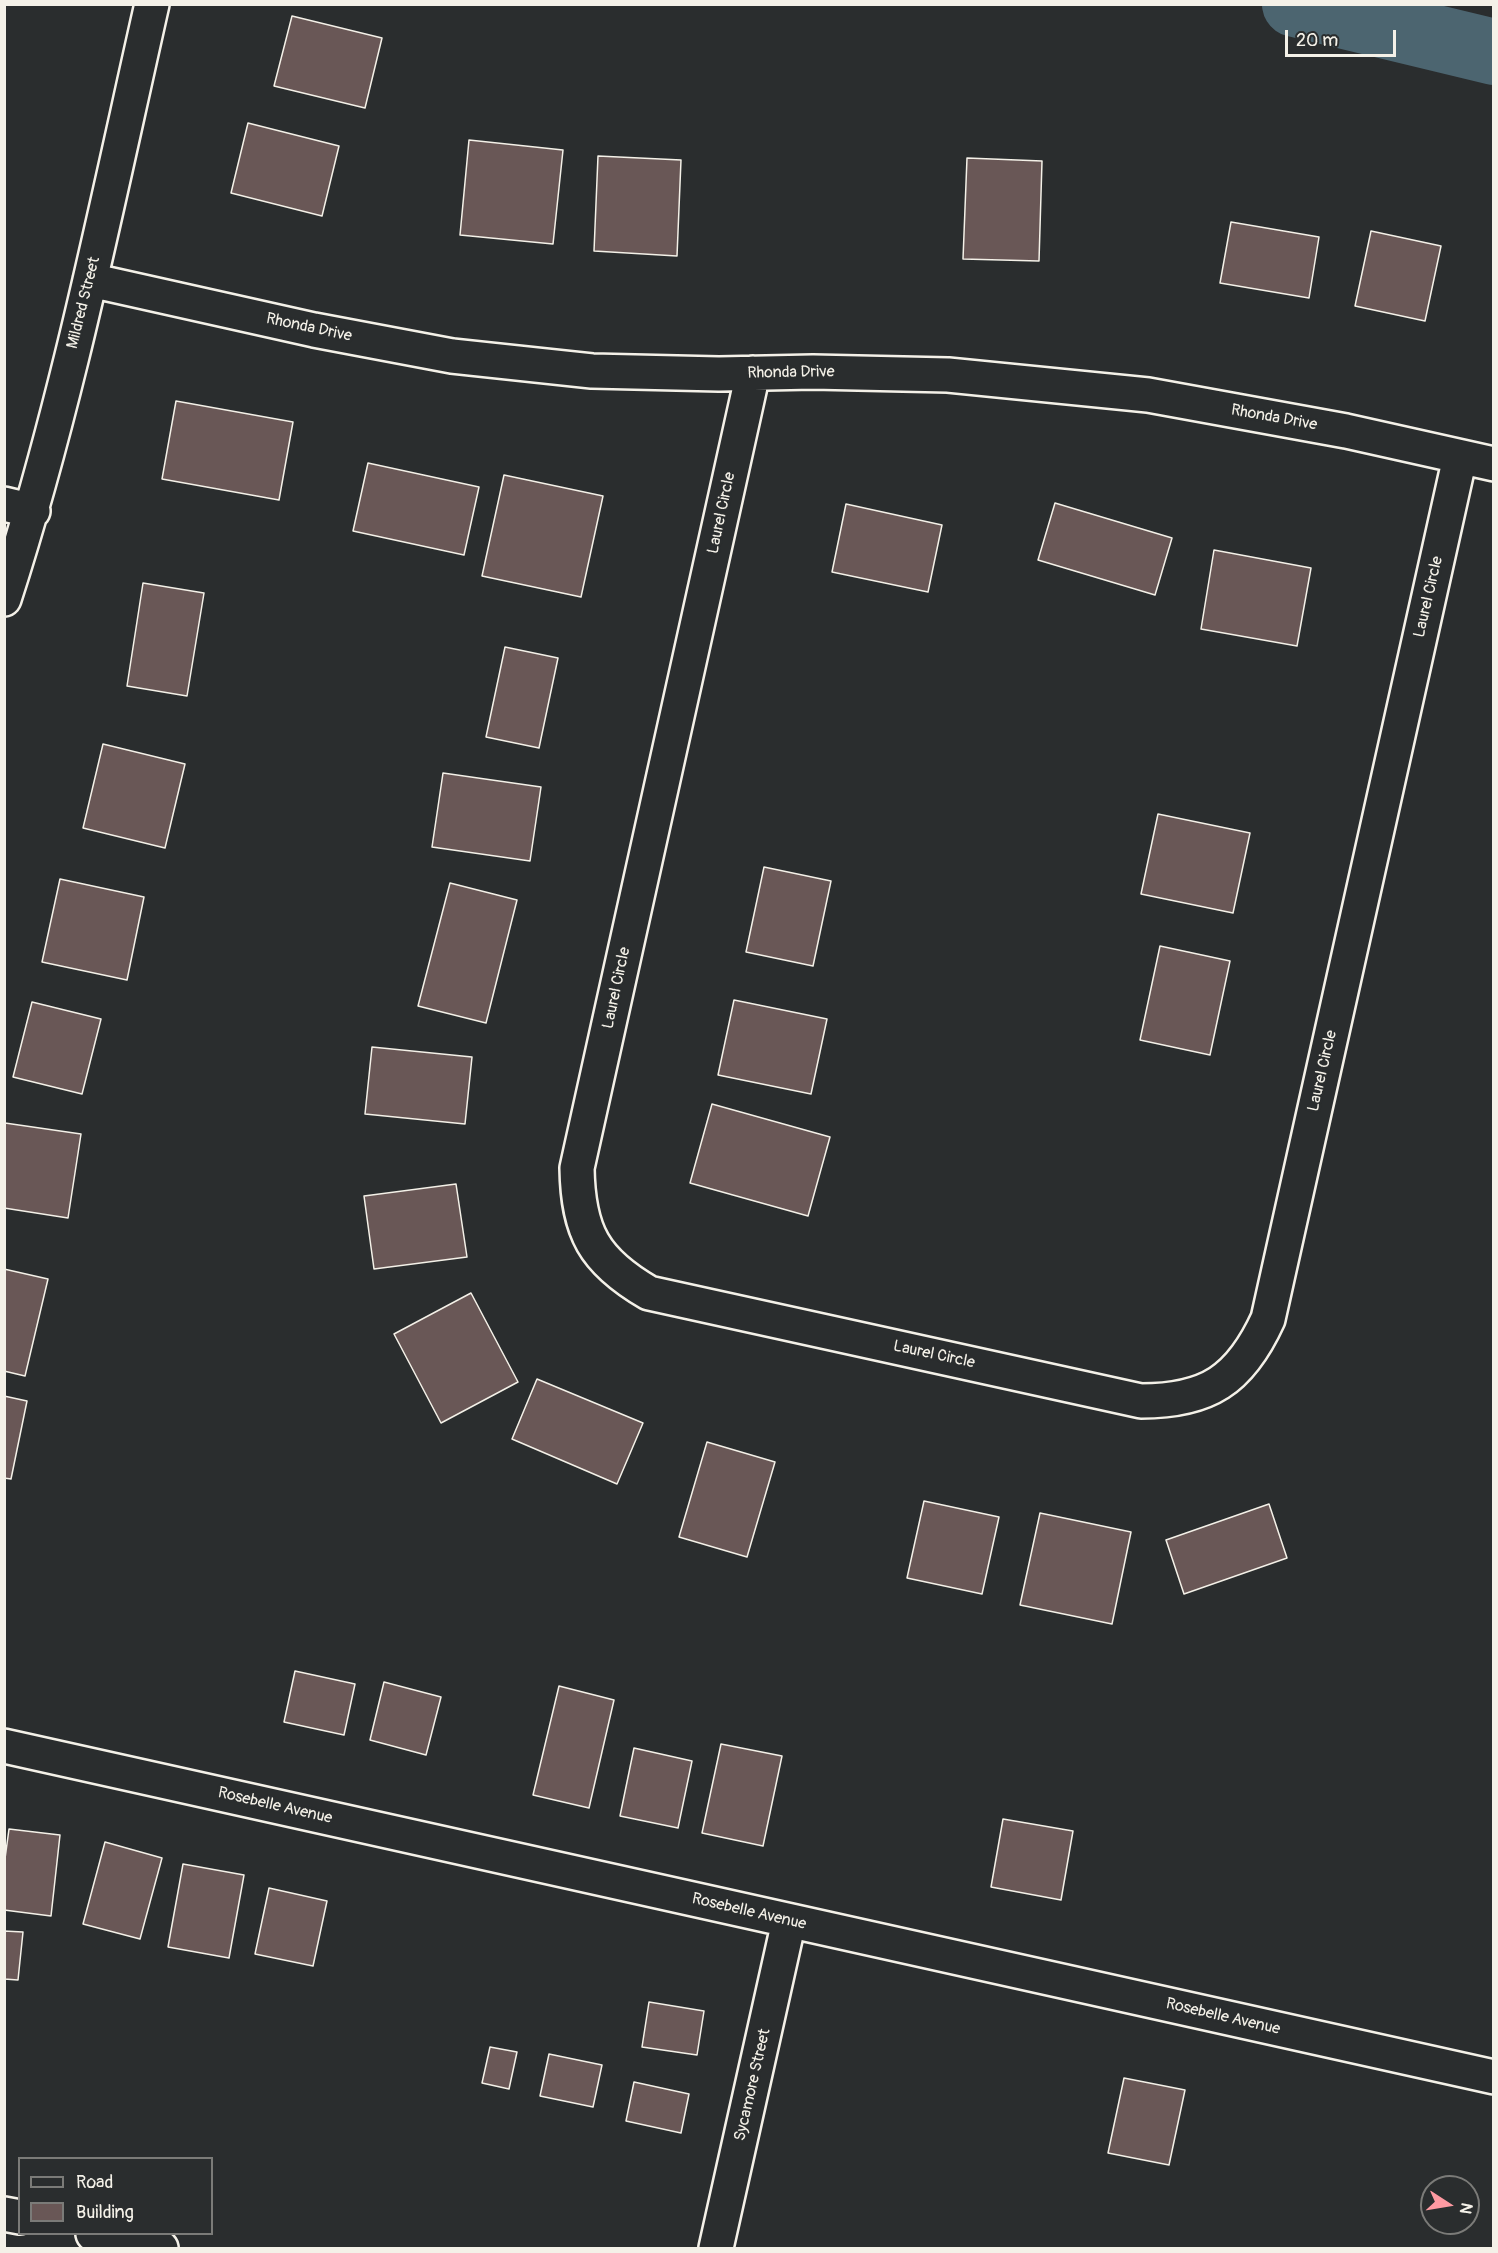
<!DOCTYPE html>
<style>
body{margin:0}
#map{position:relative;width:1498px;height:2253px;overflow:hidden;background:#2a2d2e;font-family:Pangolin,sans-serif}
canvas{display:block}
.frame{position:absolute;inset:0;border:6px solid #f4f1e8;pointer-events:none}
.legend{position:absolute;left:18px;top:2157px;width:195px;height:78px;box-sizing:border-box;background:#2a2d2e;border:2px solid #7b7b78;margin:0;padding:8px 10px;list-style:none;font-size:18px;color:#f4f1e8}
.legend li{display:flex;align-items:center;gap:12px;height:30px}
.legend b{width:30px;border:2px solid #7b7b78}
.north{position:absolute;left:1420px;top:2175px;width:60px;height:60px;box-sizing:border-box;background:#2a2d2e;border:2px solid #7b7b78;border-radius:50%;rotate:102deg;font-size:16px;font-weight:700;line-height:24px;text-align:center;color:#f4f1e8}
.north::after{content:'';display:block;margin:auto;width:21px;height:27px;background:#ff9aa2;clip-path:polygon(50% 0,100% 100%,50% 72%,0 100%)}
.scale{position:absolute;left:1285px;top:30px;width:111px;height:27px;box-sizing:border-box;border:3px solid #f4f1e8;border-top:0;padding-left:8px;font-size:18px;line-height:21px;white-space:nowrap;color:#f4f1e8;-webkit-text-stroke:4px #2a2d2e;paint-order:stroke}
</style>
<div id="map">
<canvas width="1498" height="2253"></canvas>
<div class="frame"></div>
<ul class="legend">
<li><b style="height:8px;background:#2a2d2e"></b>Road</li>
<li><b style="height:16px;background:#695756"></b>Building</li>
</ul>
<div class="north">N</div>
<div class="scale">20 m</div>
</div>
<script>
const c = document.querySelector('canvas').getContext('2d');
c.lineJoin = 'round';
function trace(path, color, width, dash) {
  c.strokeStyle = color;
  c.lineWidth = width;
  c.lineCap = dash ? 'butt' : 'round';
  c.setLineDash(dash || []);
  c.stroke(path);
}
function paint(path, color) {
  c.fillStyle = color;
  c.fill(path, 'evenodd');
}
function drawText(font, color, halo, rows, align = 'center') {
  c.font = font + ' Pangolin,sans-serif';
  c.lineWidth = 5;
  c.setLineDash([]);
  c.textBaseline = 'middle';
  c.strokeStyle = halo;
  c.fillStyle = color;
  for (const [text, x, y, turn = 0] of rows) {
    c.save();
    c.translate(x, y);
    c.rotate((+turn || 0) * Math.PI / 180);
    c.textAlign = isNaN(turn) ? turn : align;
    if (halo) c.strokeText(text, 0, 0);
    c.fillText(text, 0, 0);
    c.restore();
  }
}
trace(new Path2D(`
 M 1295,4 L 1494,52`), '#4c6570', 66);
const building = new Path2D(`
 M 292,16 L 382,38 L 365,108 L 274,86 Z
 M 248,123 L 339,146 L 322,216 L 231,193 Z
 M 469,140 L 563,150 L 553,244 L 460,235 Z
 M 598,156 L 681,160 L 677,256 L 594,251 Z
 M 967,158 L 1042,161 L 1039,261 L 963,259 Z
 M 1231,222 L 1319,237 L 1309,298 L 1220,283 Z
 M 1371,231 L 1441,246 L 1425,321 L 1355,306 Z
 M 176,401 L 293,422 L 279,500 L 162,479 Z
 M 368,463 L 479,487 L 464,555 L 353,531 Z
 M 504,475 L 603,496 L 581,597 L 482,576 Z
 M 1055,503 L 1172,538 L 1155,595 L 1038,560 Z
 M 846,504 L 942,525 L 928,592 L 832,572 Z
 M 1214,550 L 1311,568 L 1297,646 L 1201,629 Z
 M 143,583 L 204,593 L 187,696 L 127,686 Z
 M 505,647 L 558,658 L 539,748 L 486,737 Z
 M 103,744 L 185,764 L 165,848 L 83,828 Z
 M 443,773 L 541,787 L 530,861 L 432,847 Z
 M 1158,814 L 1250,833 L 1233,913 L 1141,894 Z
 M 764,867 L 831,881 L 813,966 L 746,952 Z
 M 60,879 L 144,897 L 127,980 L 42,962 Z
 M 450,883 L 517,900 L 486,1023 L 418,1006 Z
 M 1160,946 L 1230,961 L 1210,1055 L 1140,1040 Z
 M 734,1000 L 827,1019 L 811,1094 L 718,1075 Z
 M 32,1002 L 101,1019 L 82,1094 L 13,1077 Z
 M 372,1047 L 472,1057 L 465,1124 L 365,1114 Z
 M 712,1104 L 830,1137 L 808,1216 L 690,1183 Z
 M 5,1123 L 81,1134 L 68,1218 L 4,1208 Z
 M 456,1184 L 467,1257 L 374,1269 L 364,1196 Z
 M 4,1269 L 48,1279 L 25,1376 L 4,1371 Z
 M 471,1293 L 518,1382 L 441,1423 L 394,1334 Z
 M 537,1379 L 643,1423 L 617,1484 L 512,1439 Z
 M 4,1396 L 27,1401 L 11,1479 L 4,1478 Z
 M 707,1442 L 775,1462 L 747,1557 L 679,1537 Z
 M 924,1501 L 999,1517 L 982,1594 L 907,1578 Z
 M 1269,1504 L 1287,1558 L 1184,1594 L 1166,1540 Z
 M 1040,1513 L 1131,1532 L 1112,1624 L 1020,1605 Z
 M 295,1671 L 355,1684 L 344,1735 L 284,1722 Z
 M 384,1682 L 441,1697 L 426,1755 L 370,1740 Z
 M 559,1686 L 614,1700 L 589,1808 L 533,1795 Z
 M 721,1744 L 782,1756 L 763,1846 L 702,1833 Z
 M 634,1748 L 692,1761 L 678,1828 L 620,1816 Z
 M 1003,1819 L 1073,1831 L 1061,1900 L 991,1887 Z
 M 9,1829 L 60,1835 L 51,1916 L 4,1910 L 4,1866 Z
 M 105,1842 L 162,1858 L 140,1939 L 83,1924 Z
 M 183,1864 L 244,1875 L 229,1958 L 168,1947 Z
 M 269,1888 L 327,1901 L 313,1966 L 255,1954 Z
 M 4,1931 L 23,1932 L 18,1980 L 4,1979 Z
 M 649,2002 L 704,2011 L 697,2055 L 642,2047 Z
 M 490,2047 L 517,2052 L 509,2089 L 482,2083 Z
 M 549,2054 L 602,2065 L 593,2107 L 540,2096 Z
 M 1124,2078 L 1185,2090 L 1169,2165 L 1108,2153 Z
 M 634,2082 L 689,2094 L 681,2133 L 626,2121 Z`);
paint(building, '#695756');
trace(building, '#f4f1e8', 1.5);
const street = new Path2D(`
 M 90,280 L 314,330 L 452,356 L 592,371 L 719,374 L 813,372 L 948,375 L 1148,395 L 1346,431 L 1494,464
 M 753,373 L 577,1168 C 578,1232 594,1261 649,1293 L 1141,1401 C 1208,1401 1240,1380 1268,1319 L 1460,457
 M 4,504 L 33,511
 M 4,599 C 67,404 107,203 152,4
 M 4,1746 L 1494,2077
 M 4,2214 L 20,2217
 M 93,2234 L 161,2248
 M 716,2248 L 789,1921`);
trace(street, '#f4f1e8', 38);
trace(street, '#2a2d2e', 33);
drawText('16px', '#f4f1e8', '#2a2d2e', [
 ["Mildred Street",84,303,-76],
 ["Rhonda Drive",309,328,12],
 ["Rhonda Drive",791,373,-1],
 ["Rhonda Drive",1274,418,10],
 ["Laurel Circle",722,513,-78],
 ["Laurel Circle",1429,597,-77],
 ["Laurel Circle",617,988,-78],
 ["Laurel Circle",1323,1071,-77],
 ["Laurel Circle",934,1355,12],
 ["Rosebelle Avenue",275,1806,13],
 ["Rosebelle Avenue",749,1912,13],
 ["Rosebelle Avenue",1223,2017,13],
 ["Sycamore Street",753,2085,-77]
]);
</script>
